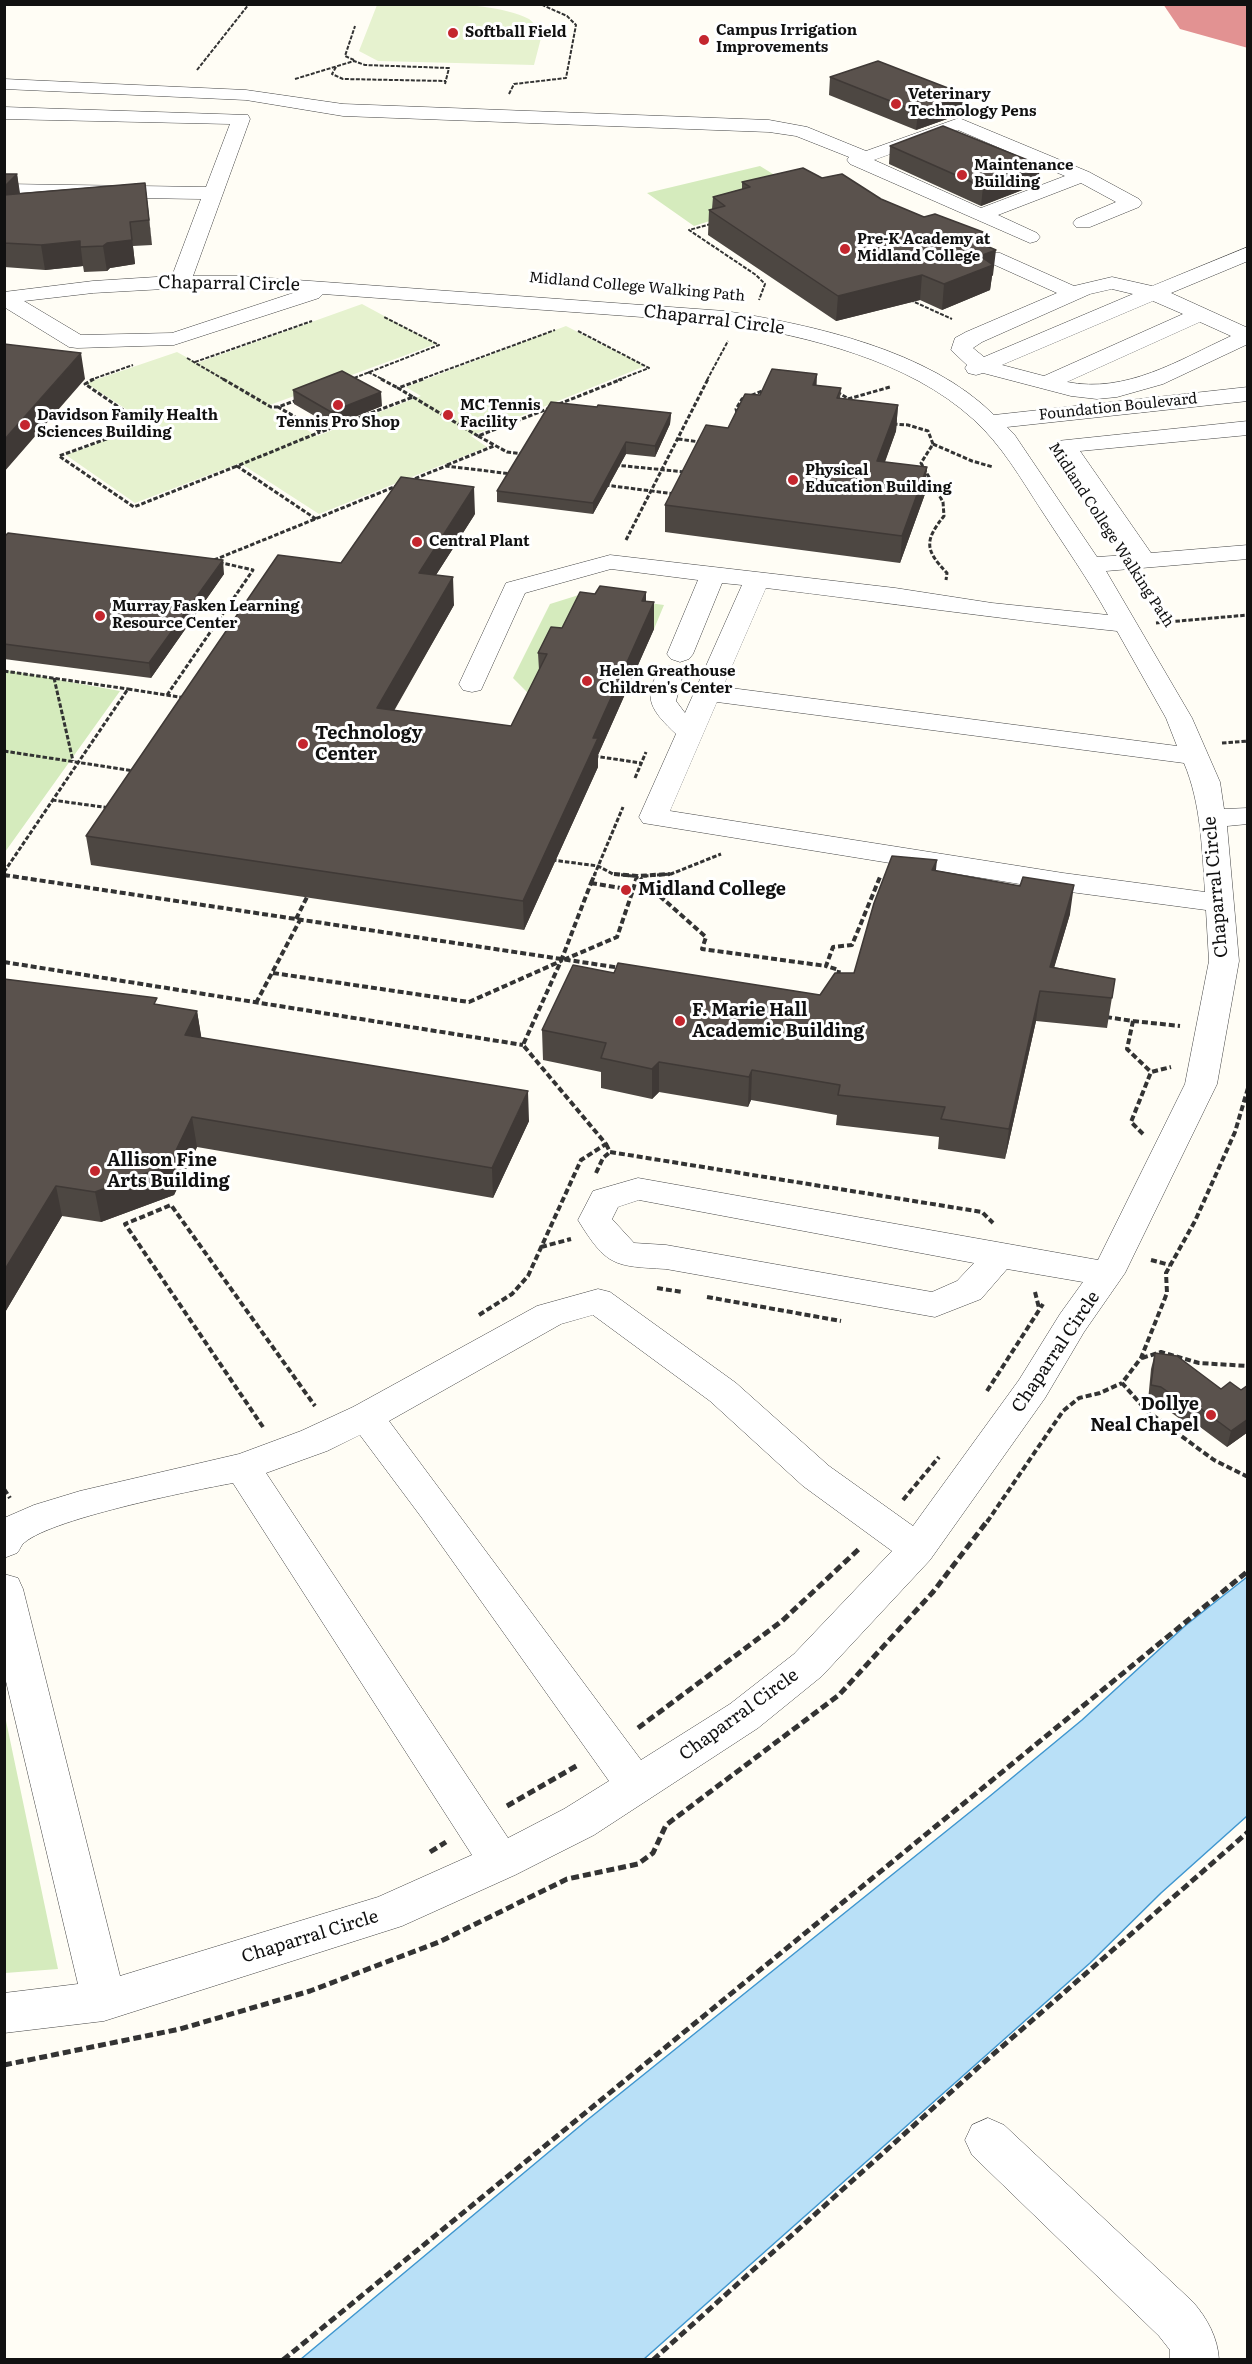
<!DOCTYPE html>
<style>
body{margin:0}
#map{position:relative;width:1252px;height:2364px;overflow:hidden;background:#fffdf5;font-family:Literata,serif}
canvas{display:block}
.frame{position:absolute;inset:0;border:6px solid #111;pointer-events:none}
</style>
<div id="map">
<canvas width="1252" height="2364"></canvas>
<div class="frame"></div>
</div>
<script>
const c = document.querySelector('canvas').getContext('2d');
c.lineJoin = 'round';
function paint(path, color) {
  c.fillStyle = color;
  c.fill(path, 'evenodd');
}
function trace(path, color, width, dash) {
  c.strokeStyle = color;
  c.lineWidth = width;
  c.lineCap = dash ? 'butt' : 'round';
  c.setLineDash(dash || []);
  c.stroke(path);
}
function drawText(font, color, halo, rows, align = 'center') {
  c.font = font + ' Literata,serif';
  c.lineWidth = 6;
  c.setLineDash([]);
  c.textBaseline = 'middle';
  c.strokeStyle = halo;
  c.fillStyle = color;
  for (const [text, x, y, turn = 0] of rows) {
    c.save();
    c.translate(x, y);
    c.rotate((+turn || 0) * Math.PI / 180);
    c.textAlign = isNaN(turn) ? turn : align;
    if (halo) c.strokeText(text, 0, 0);
    c.fillText(text, 0, 0);
    c.restore();
  }
}
paint(new Path2D(`
 M 760,166 L 802,192 L 694,226 L 647,193 Z
 M 582,594 L 664,605 L 654,629 L 642,628 L 528,693 L 513,678 L 550,604 Z
 M 5,670 L 120,691 L 5,852 L 4,670 Z
 M 5,1716 L 58,1969 L 5,1973 Z`), '#d5ebbd');
paint(new Path2D(`
 M 377,5 C 420,4 492,0 529,19 C 535,23 538,31 541,38 L 534,65 L 378,61 L 359,51 Z
 M 362,304 L 436,344 L 267,406 L 317,436 L 421,396 L 406,387 L 566,326 L 645,366 L 471,436 L 487,447 L 319,514 L 240,463 L 135,503 L 66,455 L 149,424 L 86,383 L 177,352 L 197,363 Z`), '#e6f2cf');
const water = new Path2D(`
 M 1247,1577 L 1247,1816 L 1161,1893 L 1090,1963 L 644,2359 L 301,2359 L 586,2121 L 990,1796 L 1082,1720 L 1186,1625 Z`);
paint(water, '#b9e0f7');
trace(water, '#3f96cf', 1.5);
paint(new Path2D(`
 M 1163,4 L 1248,4 L 1248,48 L 1180,29 Z`), '#e29292');
const minor = new Path2D(`
 M 4,79 L 246,90 L 343,104 L 769,120 L 807,127 L 866,151 L 959,118 L 1089,172 L 1139,199 L 1142,203 L 1139,207 L 1090,227 L 1076,227 L 1073,223 L 1076,219 L 1116,202 L 1081,183 L 998,215 L 1037,233 L 1040,237 L 1037,241 L 1030,243 L 850,164 L 847,160 L 849,157 L 796,136 L 769,132 L 343,116 L 246,100 L 4,89 ZM 958,130 L 1065,176 L 981,208 L 874,160 Z
 M 4,107 L 248,115 L 250,119 L 193,276 L 241,276 L 725,311 C 813,325 929,350 994,415 L 1248,387 L 1248,401 L 1007,427 L 1014,434 L 1097,557 L 1127,555 L 1054,446 L 1057,441 L 1248,421 L 1248,435 L 1080,451 L 1151,553 L 1248,545 L 1248,559 L 1106,571 L 1192,718 L 1220,782 L 1224,809 L 1248,808 L 1248,824 L 1227,826 L 1239,961 L 1217,1084 L 1125,1273 L 1084,1332 L 1045,1398 L 930,1560 L 822,1676 L 758,1728 L 594,1835 L 515,1875 L 402,1926 L 104,2021 L 4,2033 L 4,1993 L 78,1984 L 4,1673 L 4,1574 L 18,1578 L 23,1589 L 120,1976 L 378,1897 L 472,1855 L 233,1483 C 195,1490 43,1520 22,1545 C 20,1548 19,1551 17,1553 L 4,1558 L 4,1518 L 34,1505 L 80,1491 L 239,1454 L 301,1431 L 353,1407 L 537,1306 L 598,1289 L 610,1292 L 736,1383 L 829,1466 L 913,1526 L 1019,1380 L 1060,1314 L 1083,1282 L 1007,1269 L 981,1299 L 935,1317 L 666,1269 C 614,1266 607,1267 578,1220 L 593,1191 L 638,1178 L 1098,1260 L 1185,1084 L 1209,961 L 1206,910 L 1063,891 L 643,823 L 639,817 L 676,734 C 653,712 640,698 661,668 L 670,666 L 679,668 L 683,674 L 676,701 L 685,713 L 742,585 L 722,583 L 693,654 L 689,659 L 680,662 L 671,659 L 667,654 L 698,580 L 611,569 L 525,593 L 481,690 L 472,692 L 463,690 L 459,684 L 506,583 L 610,555 L 895,588 L 992,603 L 1108,615 C 1088,579 1064,545 1042,511 C 1021,479 1002,445 973,419 C 908,360 810,337 725,323 L 323,294 L 319,298 L 174,345 L 77,348 L 69,347 L 4,307 L 4,292 L 93,281 L 172,276 L 201,199 L 4,196 L 4,184 L 206,187 L 230,124 L 4,119 ZM 182,288 L 241,288 L 296,292 L 172,333 L 81,335 L 24,301 L 93,293 ZM 766,588 C 883,602 999,619 1117,631 L 1166,718 L 1177,746 L 723,687 ZM 717,702 L 1184,763 C 1201,803 1202,849 1205,892 L 1063,873 L 670,811 ZM 639,1200 L 974,1263 L 957,1281 L 932,1292 L 666,1245 L 634,1243 L 612,1219 L 618,1207 ZM 593,1315 L 710,1401 L 803,1486 L 892,1551 L 794,1654 L 730,1704 L 641,1760 L 389,1421 L 561,1324 ZM 360,1435 L 422,1518 L 609,1781 L 564,1809 L 508,1838 L 266,1473 L 327,1451 Z
 M 1248,247 L 1248,261 L 1171,293 L 1248,328 L 1248,344 L 1163,384 L 1117,397 L 1097,399 L 1071,396 L 983,373 L 976,375 L 968,373 L 965,368 L 967,365 L 951,350 L 955,338 L 966,332 L 1057,293 L 986,261 L 983,257 L 986,253 L 1000,253 L 1074,286 L 1112,277 L 1152,286 ZM 1112,289 L 1133,294 L 984,357 L 973,348 L 982,342 L 1090,294 ZM 1153,301 L 1183,314 L 1044,376 L 1002,365 ZM 1200,322 L 1231,336 C 1179,360 1126,394 1067,382 Z
 M 988,2118 L 1004,2125 L 1193,2302 C 1207,2318 1218,2338 1219,2360 L 1170,2360 L 1170,2350 L 1159,2336 L 972,2155 L 965,2140 L 972,2125 Z`);
trace(minor, '#444', 1);
trace(new Path2D(`
 M 354,60 L 345,56 L 355,26
 M 336,67 L 332,74 L 343,79 L 446,81
 M 197,70 L 249,4
 M 295,79 L 354,61 L 365,65 L 449,68 L 445,84
 M 509,94 L 514,84 L 566,78 L 576,25 L 567,16 L 540,4
 M 711,224 L 689,230 L 756,275 L 765,284 L 759,300
 M 910,300 L 952,319
 M 578,331 L 649,368 L 618,380
 M 187,358 L 225,380
 M 195,362 L 312,321
 M 368,372 L 384,380
 M 90,380 L 133,365
 M 349,380 L 439,345 L 384,317
 M 419,380 L 555,330
 M 707,380 L 728,341`), '#333', 2, [4, 1.5]);
trace(new Path2D(`
 M 94,379 L 85,384 L 145,425 L 59,456 L 134,507 L 237,466
 M 223,379 L 271,407 L 278,407
 M 381,379 L 398,388
 M 349,380 L 352,379
 M 837,392 L 854,402
 M 413,397 L 478,436
 M 848,399 L 890,387
 M 297,400 L 278,407 L 321,432 L 413,397 L 398,388 L 423,379
 M 559,404 L 622,379
 M 737,413 L 736,409 L 742,399 L 765,390
 M 893,424 L 908,425 L 928,431 L 933,444 L 921,463 L 943,502 L 944,516 C 924,541 925,550 947,573 L 946,580
 M 678,439 L 700,442
 M 933,444 L 972,461 L 993,467
 M 524,454 L 507,452 L 478,436 L 550,408
 M 447,465 L 494,446
 M 615,465 L 685,472
 M 409,481 L 446,466 L 512,474
 M 605,485 L 675,494
 M 316,519 L 237,466 L 320,432
 M 626,540 L 708,379
 M 214,560 L 399,485
 M 1156,623 L 1248,615
 M 4,671 L 128,689
 M 54,678 L 73,761
 M 167,695 L 253,570 L 218,562
 M 1222,743 L 1248,741
 M 4,751 L 134,771
 M 594,756 L 641,763
 M 635,778 L 646,752
 M 52,800 L 110,808
 M 552,860 L 598,866 L 613,874 L 632,876
 M 4,872 L 128,689 L 185,698
 M 4,875 L 8,876
 M 594,876 L 623,807
 M 644,876 L 671,874 L 721,854`), '#333', 3, [4.5, 2]);
trace(new Path2D(`
 M 614,874 L 637,876 L 670,874
 M 4,875 L 621,968
 M 591,883 L 595,874
 M 591,883 L 633,890 L 617,937 L 561,961 Z
 M 633,890 L 637,876 L 706,937 L 702,949 L 826,966
 M 296,919 L 308,895
 M 4,962 L 523,1045
 M 273,973 L 469,1002 L 561,961
 M 838,976 L 839,970 L 826,966 L 833,947 L 852,945 L 880,877
 M 256,1003 L 300,920
 M 1106,1017 L 1133,1021 L 1127,1049 L 1151,1072
 M 1133,1021 L 1180,1026
 M 1248,1088 L 1235,1132 L 1195,1221 L 1166,1273 L 1167,1293 L 1141,1358 L 1122,1383 L 1147,1411 L 1214,1460 L 1248,1477
 M 1143,1134 L 1131,1122 L 1151,1072 L 1171,1067
 M 606,1144 L 610,1152 L 982,1212 L 993,1223
 M 596,1173 L 603,1158 L 610,1152
 M 541,1247 L 571,1239
 M 1151,1260 L 1170,1265
 M 657,1288 L 682,1292
 M 1035,1292 L 1039,1308
 M 707,1297 L 841,1321
 M 479,1315 L 512,1294 L 528,1276 L 581,1160 L 606,1144 L 523,1045 L 561,961
 M 1142,1358 L 1161,1352 L 1199,1363 L 1248,1366
 M 987,1391 L 1043,1304
 M 263,1427 L 125,1224 L 171,1205 L 315,1406
 M 4,1489 L 10,1498
 M 903,1500 L 939,1457
 M 987,1522 L 1063,1411 L 1079,1398 L 1100,1393 L 1122,1383`), '#333', 4, [6, 3]);
trace(new Path2D(`
 M 638,1728 L 782,1621 L 860,1548
 M 507,1806 L 578,1765
 M 430,1852 L 446,1842
 M 4,2065 L 180,2029 L 310,1991 L 439,1942 L 567,1879 L 638,1864 L 653,1853 L 666,1825 L 839,1695 L 933,1592 L 988,1520
 M 283,2360 L 1248,1571
 M 653,2360 L 981,2065 L 1248,1832`), '#333', 5, [8, 4]);
paint(minor, '#fff');
paint(new Path2D(`
 M 830,77 L 964,113 L 916,130 L 829,95 Z
 M 890,146 L 1040,165 L 1038,184 L 981,206 L 889,164 Z
 M 4,174 L 17,174 L 20,193 L 145,183 L 152,245 L 133,246 L 135,264 L 110,268 L 107,271 L 84,272 L 83,266 L 45,270 L 4,267 Z
 M 822,178 L 881,199 L 982,244 L 993,275 L 992,276 L 990,290 L 942,310 L 920,300 L 836,321 L 708,235 L 709,210 L 712,209 L 713,197 L 742,189 L 742,182 Z
 M 817,386 L 841,388 L 840,398 L 898,405 L 896,431 L 885,462 L 925,494 L 900,563 L 665,532 L 665,505 L 728,428 Z
 M 293,390 L 382,406 L 332,426 L 294,404 Z
 M 597,407 L 671,413 L 670,424 L 655,457 L 626,454 L 593,514 L 497,502 L 497,491 Z
 M 475,514 L 436,575 L 454,605 L 394,711 L 511,726 L 539,670 L 538,653 L 562,628 L 646,601 L 654,629 L 598,755 L 598,767 L 524,930 L 91,865 L 86,836 Z
 M 4,537 L 224,574 L 151,678 L 4,659 Z
 M 936,871 L 1070,914 L 1054,967 L 1115,979 L 1107,1028 L 1036,1021 L 1005,1159 L 938,1149 L 939,1137 L 836,1125 L 837,1115 L 751,1100 L 748,1107 L 659,1092 L 652,1099 L 601,1088 L 601,1072 L 543,1060 L 542,1030 L 614,973 L 820,995 L 854,973 Z
 M 4,979 L 197,1011 L 201,1037 L 529,1121 L 493,1198 L 197,1147 L 174,1195 L 101,1222 L 62,1216 L 4,1314 Z
 M 1155,1353 L 1221,1389 L 1241,1390 L 1248,1385 L 1248,1432 L 1227,1447 L 1196,1424 L 1191,1427 L 1158,1403 L 1148,1401 L 1151,1369 Z`), '#4d4742');
paint(new Path2D(`
 M 966,95 L 964,113 L 916,130 L 918,112 Z
 M 1040,165 L 1038,184 L 981,206 L 983,187 Z
 M 17,174 L 20,198 L 4,215 L 4,187 Z
 M 145,183 L 148,207 L 152,245 L 149,220 Z
 M 130,222 L 135,264 L 110,268 L 107,271 L 103,246 Z
 M 983,232 L 981,255 L 996,250 L 993,275 L 992,276 L 990,290 L 942,310 L 944,284 L 970,239 Z
 M 80,241 L 83,266 L 45,270 L 41,245 Z
 M 922,275 L 920,300 L 836,321 L 838,296 Z
 M 81,353 L 85,379 L 4,472 L 4,440 Z
 M 817,374 L 816,400 L 813,385 Z
 M 381,392 L 382,406 L 332,426 L 331,412 Z
 M 898,405 L 896,431 L 875,488 L 877,461 Z
 M 671,413 L 670,424 L 655,457 L 655,446 Z
 M 626,442 L 626,454 L 593,514 L 593,503 Z
 M 927,467 L 925,494 L 900,563 L 902,536 Z
 M 474,487 L 475,514 L 420,600 L 419,573 Z
 M 223,560 L 224,574 L 151,678 L 149,663 Z
 M 453,577 L 454,605 L 379,736 L 377,708 Z
 M 646,592 L 646,619 L 642,601 Z
 M 654,602 L 654,629 L 598,755 L 598,767 L 524,930 L 523,901 L 593,738 Z
 M 937,860 L 934,889 L 932,870 Z
 M 1074,885 L 1070,914 L 1047,992 L 1050,967 Z
 M 1040,991 L 1036,1021 L 1005,1159 L 1009,1129 Z
 M 197,1011 L 202,1041 L 185,1035 Z
 M 659,1062 L 659,1092 L 652,1099 L 652,1069 Z
 M 752,1070 L 751,1100 L 748,1107 L 749,1077 Z
 M 528,1091 L 529,1121 L 493,1198 L 492,1168 Z
 M 192,1117 L 197,1147 L 174,1195 L 101,1222 L 95,1192 Z
 M 56,1186 L 62,1216 L 4,1314 L 4,1271 Z
 M 1200,1408 L 1196,1424 L 1191,1427 L 1195,1411 Z
 M 1248,1419 L 1248,1432 L 1227,1447 L 1231,1431 Z`), '#3f3936');
const building = new Path2D(`
 M 878,61 L 966,95 L 918,112 L 830,77 Z
 M 943,126 L 1040,165 L 983,187 L 890,146 Z
 M 803,168 L 822,178 L 842,174 L 881,199 L 924,217 L 935,214 L 983,232 L 970,239 L 996,250 L 980,256 L 993,265 L 944,284 L 922,275 L 838,296 L 709,210 L 725,206 L 713,197 L 750,187 L 742,182 Z
 M 4,174 L 17,174 L 4,187 Z
 M 145,183 L 149,220 L 130,222 L 132,240 L 107,243 L 103,246 L 80,247 L 80,241 L 41,245 L 4,243 L 4,195 Z
 M 4,344 L 81,353 L 4,440 Z
 M 772,369 L 817,374 L 813,385 L 841,388 L 837,398 L 898,405 L 877,461 L 927,467 L 902,536 L 665,505 L 706,425 L 728,428 L 745,394 L 760,395 Z
 M 342,371 L 381,392 L 331,412 L 293,390 Z
 M 551,402 L 597,407 L 598,405 L 671,413 L 655,446 L 626,442 L 593,503 L 497,491 Z
 M 401,477 L 474,487 L 419,573 L 453,577 L 377,708 L 511,726 L 547,654 L 538,653 L 551,627 L 562,628 L 580,592 L 595,594 L 600,586 L 646,592 L 642,601 L 654,602 L 593,738 L 598,738 L 523,901 L 86,836 L 278,555 L 341,563 Z
 M 8,533 L 223,560 L 149,663 L 4,644 L 4,537 Z
 M 892,856 L 937,860 L 932,870 L 1020,886 L 1023,877 L 1074,885 L 1050,967 L 1115,979 L 1112,998 L 1040,991 L 1009,1129 L 941,1119 L 945,1107 L 838,1095 L 840,1085 L 752,1070 L 749,1077 L 659,1062 L 652,1069 L 601,1058 L 606,1043 L 542,1030 L 573,965 L 614,973 L 618,963 L 820,995 L 835,973 L 854,973 L 874,903 Z
 M 4,979 L 157,998 L 154,1004 L 197,1011 L 185,1035 L 528,1091 L 492,1168 L 192,1117 L 169,1165 L 95,1192 L 56,1186 L 4,1271 Z
 M 1155,1353 L 1177,1356 L 1221,1389 L 1230,1382 L 1241,1390 L 1248,1385 L 1248,1419 L 1231,1431 L 1200,1408 L 1195,1411 L 1161,1387 L 1151,1385 Z`);
paint(building, '#5a524d');
trace(building, '#3f3936', 1.5);
for (const [x, y, r, color] of [
 [453,33,6,"#c4262e"],
 [704,40,6,"#c4262e"],
 [896,104,6,"#c4262e"],
 [962,175,6,"#c4262e"],
 [845,249,6,"#c4262e"],
 [338,405,6,"#c4262e"],
 [448,415,6,"#c4262e"],
 [25,425,6,"#c4262e"],
 [793,480,6,"#c4262e"],
 [417,542,6,"#c4262e"],
 [100,616,6,"#c4262e"],
 [587,681,6,"#c4262e"],
 [303,744,6,"#c4262e"],
 [626,890,6,"#c4262e"],
 [680,1021,6,"#c4262e"],
 [95,1171,6,"#c4262e"],
 [1211,1415,6,"#c4262e"]
]) {
  const dot = new Path2D();
  dot.arc(x, y, r, 0, 2 * Math.PI);
  c.fillStyle = color;
  c.fill(dot);
  trace(dot, '#fff', 2);
}
drawText('bold 15px', '#111', '#fff', [
 ["Campus Irrigation",716,31],
 ["Improvements",716,48],
 ["Softball Field",465,33],
 ["Veterinary",908,95],
 ["Technology Pens",908,112],
 ["Maintenance",974,166],
 ["Building",974,183],
 ["Pre-K Academy at",857,240],
 ["Midland College",857,257],
 ["MC Tennis",460,406],
 ["Facility",460,423],
 ["Davidson Family Health",37,416],
 ["Sciences Building",37,433],
 ["Tennis Pro Shop",338,423,"center"],
 ["Physical",805,471],
 ["Education Building",805,488],
 ["Central Plant",429,542],
 ["Murray Fasken Learning",112,607],
 ["Resource Center",112,624],
 ["Helen Greathouse",599,672],
 ["Children's Center",599,689]
], 'left');
drawText('15px', '#111', '#fff', [
 ["Midland College Walking Path",637,287,5],
 ["Foundation Boulevard",1118,407,-6],
 ["Midland College Walking Path",1111,535,57]
]);
drawText('18px', '#111', '#fff', [
 ["Chaparral Circle",229,284,1],
 ["Chaparral Circle",714,320,7],
 ["Chaparral Circle",1216,887,-95],
 ["Chaparral Circle",1056,1352,-56],
 ["Chaparral Circle",739,1715,-36],
 ["Chaparral Circle",310,1937,-17]
]);
drawText('bold 18px', '#111', '#fff', [
 ["Technology",315,734],
 ["Center",315,755],
 ["Midland College",638,890],
 ["F. Marie Hall",692,1011],
 ["Academic Building",692,1032],
 ["Allison Fine",107,1161],
 ["Arts Building",107,1182],
 ["Dollye",1199,1405,"right"],
 ["Neal Chapel",1199,1426,"right"]
], 'left');
</script>
